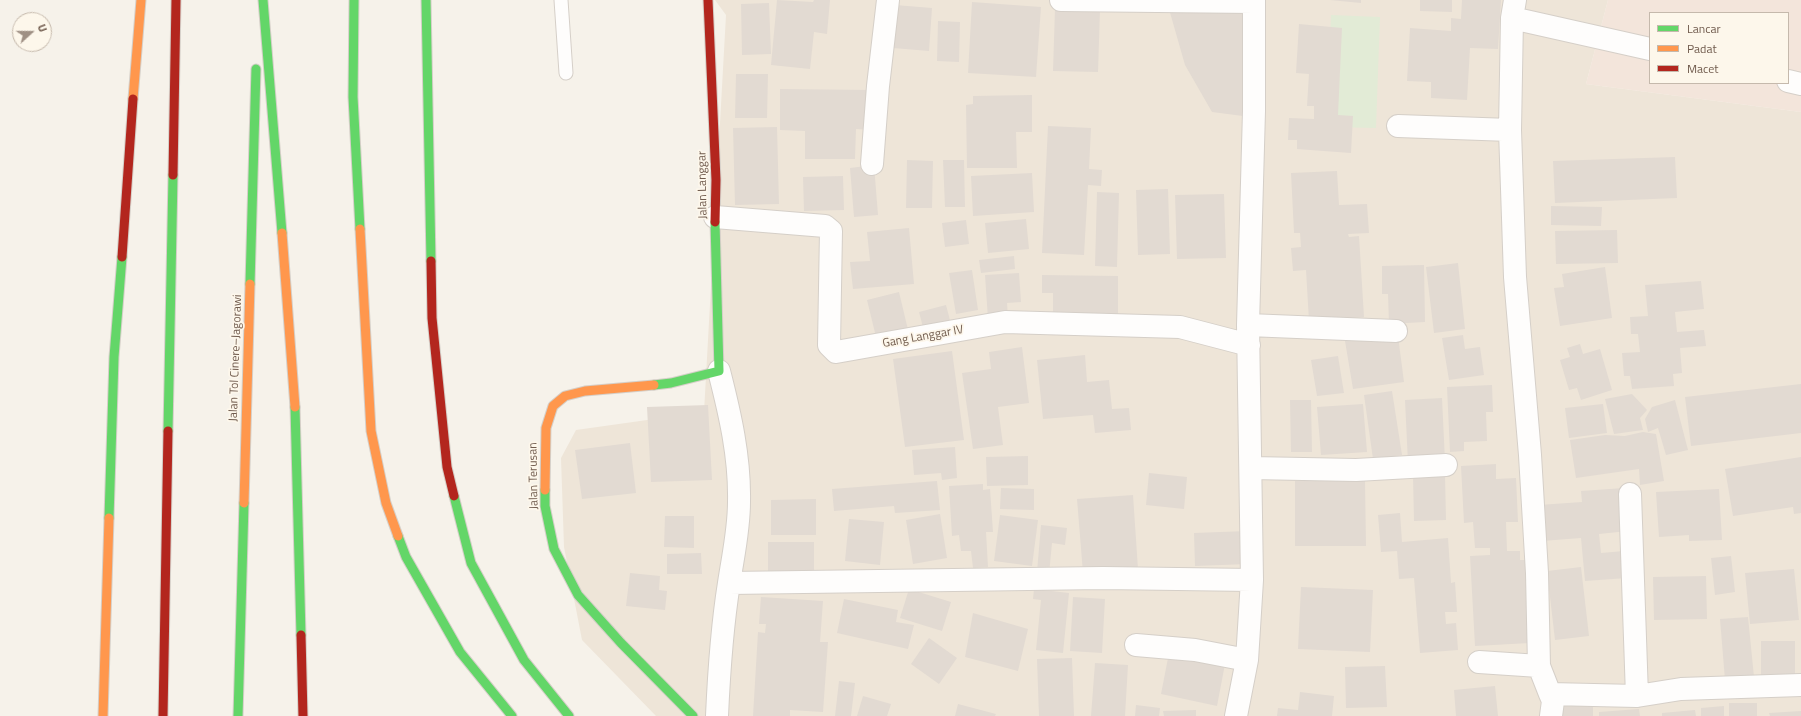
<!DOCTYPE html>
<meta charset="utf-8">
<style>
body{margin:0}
#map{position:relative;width:1801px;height:716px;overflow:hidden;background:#f6f2ea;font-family:"Titillium Web",sans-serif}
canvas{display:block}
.legend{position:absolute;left:1649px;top:12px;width:140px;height:72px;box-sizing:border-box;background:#fdf7eb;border:1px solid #c5b9ac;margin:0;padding:5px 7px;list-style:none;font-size:12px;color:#705b4d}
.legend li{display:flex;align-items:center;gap:8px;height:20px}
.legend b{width:20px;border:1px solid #c5b9ac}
.north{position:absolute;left:12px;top:12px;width:40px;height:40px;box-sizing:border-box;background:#fdf7eb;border:1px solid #c5b9ac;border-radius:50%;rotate:69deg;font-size:11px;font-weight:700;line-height:16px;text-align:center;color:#705b4d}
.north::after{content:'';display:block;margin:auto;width:14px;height:18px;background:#9f9084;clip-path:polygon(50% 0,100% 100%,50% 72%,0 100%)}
</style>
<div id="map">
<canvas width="1801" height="716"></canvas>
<ul class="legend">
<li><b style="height:5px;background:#63d668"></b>Lancar</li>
<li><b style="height:5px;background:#ff974d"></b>Padat</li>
<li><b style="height:5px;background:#b3261e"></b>Macet</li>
</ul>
<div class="north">U</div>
</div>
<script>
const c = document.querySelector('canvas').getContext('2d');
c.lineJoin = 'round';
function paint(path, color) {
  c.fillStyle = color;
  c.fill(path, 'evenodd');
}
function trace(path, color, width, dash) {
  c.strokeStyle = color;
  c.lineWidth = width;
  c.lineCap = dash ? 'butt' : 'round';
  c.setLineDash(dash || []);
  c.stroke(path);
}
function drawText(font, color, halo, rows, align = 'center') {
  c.font = font + ' "Titillium Web",sans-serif';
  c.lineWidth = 3.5;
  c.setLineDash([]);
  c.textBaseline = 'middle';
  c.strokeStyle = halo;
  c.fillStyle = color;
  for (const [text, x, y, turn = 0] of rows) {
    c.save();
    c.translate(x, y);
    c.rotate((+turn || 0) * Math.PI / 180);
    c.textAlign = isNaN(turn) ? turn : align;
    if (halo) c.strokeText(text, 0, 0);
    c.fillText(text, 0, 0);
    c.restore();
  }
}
paint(new Path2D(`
 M 715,0 L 1608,0 L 1586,84 L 1801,112 L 1801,716 L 656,716 L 582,640 L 564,547 L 561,458 L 576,430 L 704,412 L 726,15 Z`), '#eee5d8');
paint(new Path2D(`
 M 1608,0 L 1801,0 L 1801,112 L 1586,84 ZM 1650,13 L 1788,13 L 1788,83 L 1650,83 Z`), '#f3e5db');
paint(new Path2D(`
 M 1331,15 L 1380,17 L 1376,128 L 1327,127 Z`), '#e2ebd6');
paint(new Path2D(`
 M 777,0 L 813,2 L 814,0 L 830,0 L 827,34 L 814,32 L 810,69 L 771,65 Z
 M 1330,0 L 1361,0 L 1361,3 Z
 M 1420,0 L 1452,0 L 1452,12 L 1420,11 Z
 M 1462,0 L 1501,0 L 1498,49 L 1470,48 L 1467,100 L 1431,98 L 1431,82 L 1407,81 L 1410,28 L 1451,31 L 1451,18 L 1461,19 Z
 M 972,2 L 1041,7 L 1036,77 L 968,73 Z
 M 1167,2 L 1242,4 L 1243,116 L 1212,112 L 1185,65 Z
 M 769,3 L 771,54 L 742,55 L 741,4 Z
 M 895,5 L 932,8 L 929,51 L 893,48 Z
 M 1055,9 L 1100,10 L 1098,72 L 1053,71 Z
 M 938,21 L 960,22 L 959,62 L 937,61 Z
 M 1299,24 L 1342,28 L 1338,115 L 1353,116 L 1351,153 L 1297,149 L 1297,140 L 1288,140 L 1289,118 L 1314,119 L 1314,106 L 1307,106 L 1309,74 L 1296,73 Z
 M 736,74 L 768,74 L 767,118 L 735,118 Z
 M 780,89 L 872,90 L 872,130 L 856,129 L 855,159 L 805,159 L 805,131 L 780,130 Z
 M 1032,95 L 1032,132 L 1016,132 L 1017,168 L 967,168 L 966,105 L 973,104 L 973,96 Z
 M 1048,126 L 1091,128 L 1089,169 L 1102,170 L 1101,186 L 1088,185 L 1084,255 L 1042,253 Z
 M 777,127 L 779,204 L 735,205 L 733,128 Z
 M 1675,157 L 1677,198 L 1555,203 L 1553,161 Z
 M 907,160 L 933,161 L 932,208 L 906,208 Z
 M 943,160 L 964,160 L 965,207 L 945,207 Z
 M 874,165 L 878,215 L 854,217 L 850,168 Z
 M 1337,171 L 1339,205 L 1367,204 L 1369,233 L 1348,234 L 1349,237 L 1359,236 L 1364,317 L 1309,321 L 1306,270 L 1293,271 L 1291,248 L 1301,247 L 1300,233 L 1294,233 L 1291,173 Z
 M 1032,173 L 1034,212 L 973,216 L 971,176 Z
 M 843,176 L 844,210 L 804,211 L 803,177 Z
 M 1168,189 L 1170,254 L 1138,255 L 1136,190 Z
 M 1097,192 L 1119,193 L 1117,267 L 1095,266 Z
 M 1224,194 L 1226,258 L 1177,259 L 1175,195 Z
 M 1551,206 L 1602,207 L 1601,226 L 1551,225 Z
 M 1026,219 L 1029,249 L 988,253 L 985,223 Z
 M 966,220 L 969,244 L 945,247 L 942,223 Z
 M 909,228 L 914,284 L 853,289 L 850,262 L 870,261 L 867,232 Z
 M 1617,230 L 1618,263 L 1556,264 L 1555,231 Z
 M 1014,256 L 1015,269 L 981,273 L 979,260 Z
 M 1458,263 L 1465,329 L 1434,333 L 1426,267 Z
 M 1424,265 L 1425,322 L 1389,324 L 1388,294 L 1382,294 L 1382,266 Z
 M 1605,267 L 1612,318 L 1560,326 L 1554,288 L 1564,287 L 1562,274 Z
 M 972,270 L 978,310 L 956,314 L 949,273 Z
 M 1019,273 L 1021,302 L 1007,303 L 1008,317 L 988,319 L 985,275 Z
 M 1042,275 L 1118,276 L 1118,319 L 1053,319 L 1053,293 L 1042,293 Z
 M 1701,281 L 1704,309 L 1675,312 L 1677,332 L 1704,330 L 1706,346 L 1680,348 L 1682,373 L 1673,374 L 1674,386 L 1632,389 L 1630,376 L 1624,376 L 1622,353 L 1640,352 L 1638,334 L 1631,334 L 1630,317 L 1648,316 L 1645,285 Z
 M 899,292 L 909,334 L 877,341 L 867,300 Z
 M 946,305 L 952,328 L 925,335 L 919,312 Z
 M 1344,335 L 1398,336 L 1404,382 L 1353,389 Z
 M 1463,335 L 1465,349 L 1480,347 L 1484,375 L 1449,380 L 1442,338 Z
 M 1580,344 L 1583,354 L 1600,349 L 1612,390 L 1581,400 L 1577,388 L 1569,390 L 1560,360 L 1570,357 L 1567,348 Z
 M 1022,347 L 1029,403 L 998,407 L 1003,445 L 973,449 L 962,373 L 991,369 L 989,352 Z
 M 952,351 L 964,440 L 905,447 L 893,359 Z
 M 1085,355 L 1087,382 L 1109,380 L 1112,409 L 1129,408 L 1131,430 L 1095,433 L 1093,415 L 1043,419 L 1037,360 Z
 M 1338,356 L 1344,393 L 1317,396 L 1311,360 Z
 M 1801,384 L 1801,433 L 1691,446 L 1685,397 Z
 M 1492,385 L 1493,412 L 1486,412 L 1487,441 L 1464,442 L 1464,451 L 1450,452 L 1447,387 Z
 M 1392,391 L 1402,455 L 1373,459 L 1364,395 Z
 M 1632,394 L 1647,410 L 1640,418 L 1643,430 L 1614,434 L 1605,399 Z
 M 1442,398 L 1445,461 L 1408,463 L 1405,400 Z
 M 1290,400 L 1311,400 L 1312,452 L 1291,452 Z
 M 1675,400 L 1688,450 L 1666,455 L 1658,428 L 1648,432 L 1645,419 L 1652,407 Z
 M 1363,404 L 1367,452 L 1321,455 L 1317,407 Z
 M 1603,404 L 1607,433 L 1569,438 L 1565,408 Z
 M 708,405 L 712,480 L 651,482 L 647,407 Z
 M 1643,432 L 1656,434 L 1664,481 L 1640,485 L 1639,469 L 1576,478 L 1570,440 L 1605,435 L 1625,436 Z
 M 630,443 L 636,493 L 582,499 L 575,450 Z
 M 955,447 L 957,478 L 942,480 L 941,473 L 914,475 L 912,450 Z
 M 1028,456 L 1028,485 L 987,486 L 986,457 Z
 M 1801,457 L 1801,513 L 1794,514 L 1793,507 L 1733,516 L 1725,469 Z
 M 1496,464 L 1496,479 L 1516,478 L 1518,522 L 1506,522 L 1507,551 L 1520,551 L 1520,560 L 1530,560 L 1530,643 L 1475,646 L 1470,556 L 1490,555 L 1490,548 L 1475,548 L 1473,522 L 1464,523 L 1461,466 Z
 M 1149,473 L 1187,477 L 1184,509 L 1146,505 Z
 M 1445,475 L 1446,520 L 1414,521 L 1413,476 Z
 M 937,481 L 940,510 L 895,513 L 894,506 L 834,511 L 832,489 Z
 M 1295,481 L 1365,481 L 1366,546 L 1295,546 Z
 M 983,484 L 983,490 L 990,489 L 993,532 L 986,532 L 988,567 L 973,568 L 971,551 L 961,551 L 959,535 L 952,536 L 949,486 Z
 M 1001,488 L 1034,489 L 1034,510 L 1000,509 Z
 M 1624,488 L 1628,531 L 1599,534 L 1601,553 L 1624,551 L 1627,578 L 1585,581 L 1581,538 L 1542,541 L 1539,505 L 1582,502 L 1581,491 Z
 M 1719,489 L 1722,540 L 1689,541 L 1689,535 L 1659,537 L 1656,492 Z
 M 1133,495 L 1138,569 L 1083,573 L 1077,499 Z
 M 816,499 L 816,535 L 771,535 L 771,500 Z
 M 1400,513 L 1402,542 L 1448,538 L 1451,583 L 1455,582 L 1457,612 L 1445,612 L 1446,624 L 1456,623 L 1458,650 L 1420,653 L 1414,578 L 1399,579 L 1397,551 L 1381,552 L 1378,515 Z
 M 940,514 L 947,558 L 913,564 L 906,520 Z
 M 1000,515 L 1038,520 L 1032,566 L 994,561 Z
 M 665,516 L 694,516 L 694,548 L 664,547 Z
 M 849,519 L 884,522 L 880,565 L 845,561 Z
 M 1041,525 L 1067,528 L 1065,545 L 1052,543 L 1049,574 L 1037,572 Z
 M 1247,531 L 1248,564 L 1195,566 L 1194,533 Z
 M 768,542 L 814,542 L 814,577 L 768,578 Z
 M 701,553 L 702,574 L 667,574 L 667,554 Z
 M 1731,556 L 1735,592 L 1715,595 L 1711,558 Z
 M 1581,567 L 1589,636 L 1555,640 L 1547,571 Z
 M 1794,569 L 1799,620 L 1750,624 L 1745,573 Z
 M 630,573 L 660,576 L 659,590 L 667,591 L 665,610 L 626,606 Z
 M 1706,576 L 1707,619 L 1654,620 L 1653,577 Z
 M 1301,587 L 1373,590 L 1370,652 L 1298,649 Z
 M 909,589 L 951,602 L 942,631 L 900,618 Z
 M 1034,589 L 1069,593 L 1063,653 L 1036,650 L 1041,600 L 1033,599 Z
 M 761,597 L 823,601 L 820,642 L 828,642 L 823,712 L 790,710 L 790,716 L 753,716 L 758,632 L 765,633 L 766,624 L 759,624 Z
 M 1073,597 L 1105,599 L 1102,653 L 1070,651 Z
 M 844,599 L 898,610 L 896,622 L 914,625 L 908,649 L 837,633 Z
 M 973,613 L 1028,629 L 1018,671 L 965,657 Z
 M 1748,617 L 1754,677 L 1725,680 L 1720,619 Z
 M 929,638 L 957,658 L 939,684 L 911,664 Z
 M 1761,641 L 1795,641 L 1795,682 L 1761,682 Z
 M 1169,653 L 1225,664 L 1217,706 L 1161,694 Z
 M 1072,658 L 1074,716 L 1039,716 L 1037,659 Z
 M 1095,663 L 1128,665 L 1125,716 L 1091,716 Z
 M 1385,666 L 1387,707 L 1346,708 L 1345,667 Z
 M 839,681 L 855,683 L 851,716 L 835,716 Z
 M 1495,686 L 1498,716 L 1456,716 L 1454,690 Z
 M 1300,692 L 1334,696 L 1332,716 L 1277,716 L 1278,708 L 1298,710 Z
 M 863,696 L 891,704 L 887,716 L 857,716 Z
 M 1593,701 L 1593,716 L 1558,716 L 1558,702 Z
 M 1729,703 L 1757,703 L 1757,716 L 1729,716 Z
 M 958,704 L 996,714 L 995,716 L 955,716 Z
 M 1136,705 L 1160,708 L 1159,716 L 1135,716 Z
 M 1724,706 L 1724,716 L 1701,716 L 1701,708 Z
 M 1639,709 L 1640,716 L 1599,716 L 1599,712 Z
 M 1196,710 L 1196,716 L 1164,716 L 1163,711 Z
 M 1695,710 L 1696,716 L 1662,716 L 1662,713 Z
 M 1801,711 L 1801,716 L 1770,716 L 1769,713 Z`), '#e2dad2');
const lane = new Path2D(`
 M 561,0 L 566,73`);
const street = new Path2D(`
 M 1061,0 L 1254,2
 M 1515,0 L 1512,18 L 1510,130 L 1515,277 L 1530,455 L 1537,573 L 1539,666
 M 1512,18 L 1650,49
 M 1788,81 L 1801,84
 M 1398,126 L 1510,130
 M 872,164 L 878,86 L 888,0
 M 715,217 L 825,226 L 831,231 L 829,345 L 836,352 L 1005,322 L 1180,327 L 1249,345
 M 1248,325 L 1396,331
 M 1251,468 L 1356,470 L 1446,465
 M 1630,494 L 1637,696
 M 729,583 L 1103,578 L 1252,580
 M 1136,645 L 1195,650 L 1247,660
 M 1479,662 L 1539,666 L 1550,694 L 1637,696 L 1681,689 L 1801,685
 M 1550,694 L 1553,701 L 1551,716
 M 717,716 C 719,671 722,627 729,583 C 733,556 739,530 739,502 C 740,457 730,414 719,371
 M 1236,716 L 1247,660 L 1252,580 L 1248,325 L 1254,111 L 1254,0`);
const fast = new Path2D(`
 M 263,0 L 282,233
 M 354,0 L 353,97 L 360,229
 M 426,0 L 431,261
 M 250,284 L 256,69
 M 654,385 L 671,383 L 719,371 L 715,222
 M 295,407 L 301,635
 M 168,431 L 173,175
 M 545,490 L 545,506 L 554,549 L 578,595 L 621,643 L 693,716
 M 454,496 L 471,563 L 524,660 L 569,716
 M 109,518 L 114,357 L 122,257
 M 398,536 L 406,557 L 460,652 L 512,716
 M 238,716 L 244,503`);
const slow = new Path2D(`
 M 133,99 L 141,0
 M 360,229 L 371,431 L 386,503 L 398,536
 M 282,233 L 295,407
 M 545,490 L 546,428 L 553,406 L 565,396 L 585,391 L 654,385
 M 244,503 L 250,284
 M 103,716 L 109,518`);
const jam = new Path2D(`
 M 708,0 L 716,180 L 715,222
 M 173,175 L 176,0
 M 122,257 L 133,99
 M 431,261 L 432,318 L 447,467 L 454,496
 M 301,635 L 303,716
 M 163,716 L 168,431`);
trace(lane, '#d5cfc8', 15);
trace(street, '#d5cfc8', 24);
trace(fast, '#d5cfc8', 11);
trace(slow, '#d5cfc8', 11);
trace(jam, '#d5cfc8', 11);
trace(lane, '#fefdfc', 13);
trace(street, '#fefdfc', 22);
trace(fast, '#63d668', 9);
trace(slow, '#ff974d', 9);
trace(jam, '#b3261e', 9);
drawText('12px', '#705b4d', '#fdf7eb', [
 ["Jalan Langgar",703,185,-91],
 ["Gang Langgar IV",923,337,-10],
 ["Jalan Tol Cinere–Jagorawi",236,358,-88],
 ["Jalan Terusan",534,476,-91]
]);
</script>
